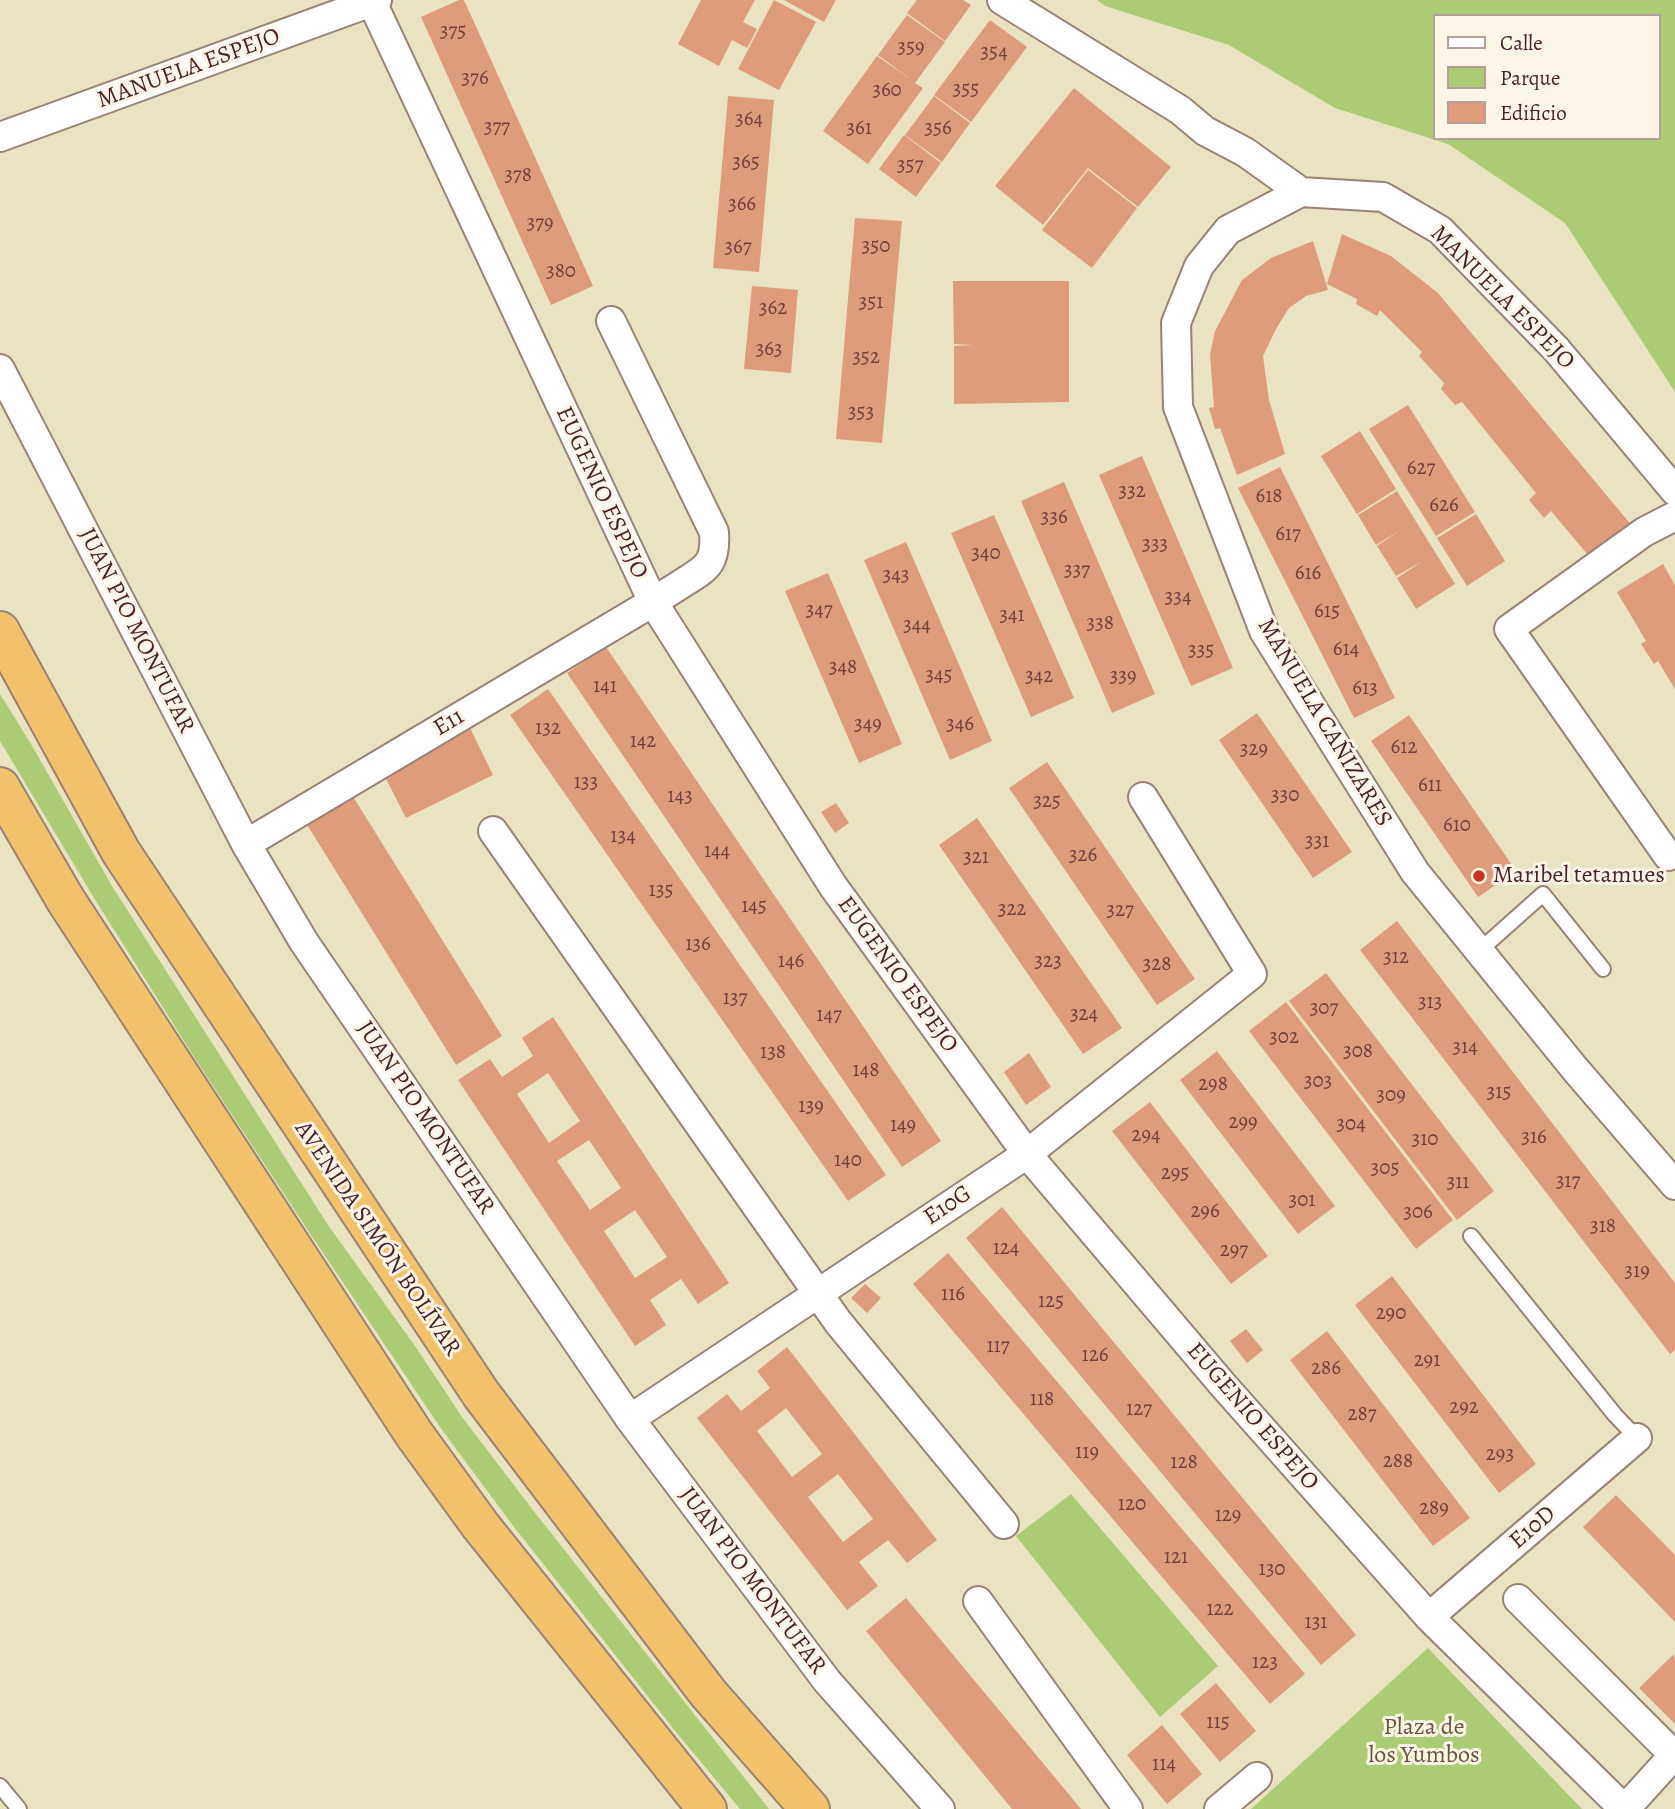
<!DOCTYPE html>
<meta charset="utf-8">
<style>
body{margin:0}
#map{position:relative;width:1675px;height:1809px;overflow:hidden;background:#e9e3c1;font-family:Alegreya,serif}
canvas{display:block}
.legend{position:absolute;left:1433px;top:14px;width:228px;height:126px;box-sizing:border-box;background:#fcf5e5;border:2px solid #b59f9b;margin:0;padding:9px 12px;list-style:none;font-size:21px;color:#4a1f2b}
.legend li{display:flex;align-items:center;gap:14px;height:35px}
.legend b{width:35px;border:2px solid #b59f9b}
</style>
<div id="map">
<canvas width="1675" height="1809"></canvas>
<ul class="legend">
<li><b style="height:9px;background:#fff"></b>Calle</li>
<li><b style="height:19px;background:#abcc75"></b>Parque</li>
<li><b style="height:19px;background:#df9c7c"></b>Edificio</li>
</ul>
</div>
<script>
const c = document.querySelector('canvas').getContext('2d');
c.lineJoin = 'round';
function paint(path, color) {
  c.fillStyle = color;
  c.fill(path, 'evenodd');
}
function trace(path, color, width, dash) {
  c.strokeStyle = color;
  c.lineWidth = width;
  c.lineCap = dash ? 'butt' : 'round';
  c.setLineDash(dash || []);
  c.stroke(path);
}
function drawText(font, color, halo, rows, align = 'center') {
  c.font = font + ' Alegreya,serif';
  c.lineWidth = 6;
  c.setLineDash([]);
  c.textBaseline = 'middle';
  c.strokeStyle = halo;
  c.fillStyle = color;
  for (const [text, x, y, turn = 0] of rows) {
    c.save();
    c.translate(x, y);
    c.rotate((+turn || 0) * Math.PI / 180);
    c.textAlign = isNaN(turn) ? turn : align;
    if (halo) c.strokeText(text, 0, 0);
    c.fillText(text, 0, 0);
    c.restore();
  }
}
paint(new Path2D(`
 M 1097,0 L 1675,0 L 1675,392 L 1565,223 L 1448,144 L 1335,108 L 1229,45 L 1105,6 ZM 1435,16 L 1659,16 L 1659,138 L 1435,138 Z
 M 0,694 L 31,744 L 112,886 L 328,1225 L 415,1346 L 462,1417 L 536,1514 L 769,1809 L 740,1809 L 676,1732 L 514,1527 L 442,1430 L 309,1232 L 196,1060 L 94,898 L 0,741 Z
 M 1071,1494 L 1218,1666 L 1160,1717 L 1016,1536 Z
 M 1428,1648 L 1582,1809 L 1251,1809 Z`), '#abcc75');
paint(new Path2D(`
 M 459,0 L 464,0 L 593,286 L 551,305 L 421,17 Z
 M 701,0 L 755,0 L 743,22 L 757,29 L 747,48 L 732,40 L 719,66 L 678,44 Z
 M 774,0 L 816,22 L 779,90 L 738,69 Z
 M 784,0 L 836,0 L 824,22 Z
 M 917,0 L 963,0 L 971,5 L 945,41 L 907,13 Z
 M 907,15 L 945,42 L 915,83 L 923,88 L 868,164 L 823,131 L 877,56 L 913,81 L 878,55 Z
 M 990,20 L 1027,47 L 971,122 L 934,95 Z
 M 1074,88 L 1171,167 L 1138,207 L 1088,168 L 1043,225 L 995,186 Z
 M 728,96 L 774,100 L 759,272 L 713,268 Z
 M 934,96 L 970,123 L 942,162 L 905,135 Z
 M 904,135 L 941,163 L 916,197 L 879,169 Z
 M 1088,170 L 1137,208 L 1092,268 L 1042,230 Z
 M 855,218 L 902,221 L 882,443 L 836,439 Z
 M 1342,234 L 1391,256 L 1438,293 L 1633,527 L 1593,561 L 1551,511 L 1544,518 L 1529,500 L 1536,493 L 1462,402 L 1455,405 L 1441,389 L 1444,383 L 1419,356 L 1422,352 L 1380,310 L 1377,316 L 1356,304 L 1357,299 L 1327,284 Z
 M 1313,241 L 1328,290 L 1306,296 L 1289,308 L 1276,329 L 1263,356 L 1269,400 L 1285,454 L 1237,475 L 1220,428 L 1215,429 L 1209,408 L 1214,407 L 1210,355 L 1215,331 L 1242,280 L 1271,258 Z
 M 953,281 L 1069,281 L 1069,402 L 954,404 L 954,346 L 972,345 L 954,344 Z
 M 752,286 L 798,290 L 791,373 L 744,369 Z
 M 1408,405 L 1475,512 L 1436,536 L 1369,429 Z
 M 1360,431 L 1396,489 L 1357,514 L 1321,456 Z
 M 1142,456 L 1233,668 L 1191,686 L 1099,475 Z
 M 1280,467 L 1395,698 L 1354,718 L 1238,488 Z
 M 1064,482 L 1155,694 L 1112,713 L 1021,501 Z
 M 1397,491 L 1455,584 L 1416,609 L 1397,578 L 1423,561 L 1396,576 L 1377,546 L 1402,529 L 1376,545 L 1358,515 Z
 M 1476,514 L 1505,561 L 1467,586 L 1437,538 Z
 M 994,515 L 1074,698 L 1031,717 L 951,533 Z
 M 906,542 L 992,741 L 950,760 L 864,560 Z
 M 1663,564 L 1675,585 L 1675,689 L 1658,661 L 1654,664 L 1641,644 L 1646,641 L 1617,592 Z
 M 828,573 L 902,744 L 859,763 L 785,591 Z
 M 606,647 L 941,1141 L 902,1167 L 567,673 Z
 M 548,689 L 886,1175 L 848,1201 L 510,715 Z
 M 1257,713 L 1352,852 L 1313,878 L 1219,740 Z
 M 1409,715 L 1516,871 L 1478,897 L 1371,741 Z
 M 470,728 L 493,775 L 406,818 L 382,771 Z
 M 1047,762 L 1195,979 L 1157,1005 L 1009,788 Z
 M 352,795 L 502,1036 L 456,1065 L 306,823 Z
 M 836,803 L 849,823 L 835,833 L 821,812 Z
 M 977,818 L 1122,1028 L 1083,1054 L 939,845 Z
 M 1397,921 L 1675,1283 L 1675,1350 L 1670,1354 L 1360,950 Z
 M 1326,973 L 1494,1191 L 1457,1220 L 1289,1001 Z
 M 1286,1002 L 1453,1220 L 1416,1249 L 1249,1031 Z
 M 553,1017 L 729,1283 L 698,1304 L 681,1279 L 650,1300 L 666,1325 L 635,1346 L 458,1080 L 490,1059 L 502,1077 L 533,1056 L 522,1038 ZM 548,1073 L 580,1121 L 549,1143 L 517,1094 ZM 589,1140 L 621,1188 L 590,1210 L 557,1161 ZM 635,1210 L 667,1257 L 635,1278 L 604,1231 Z
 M 1217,1051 L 1335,1206 L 1298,1234 L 1180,1080 Z
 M 1029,1053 L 1051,1087 L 1026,1105 L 1004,1072 Z
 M 1150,1102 L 1268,1256 L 1231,1284 L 1112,1131 Z
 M 1002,1207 L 1356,1635 L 1321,1665 L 966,1238 Z
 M 948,1253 L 1305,1674 L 1270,1704 L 913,1284 Z
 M 1392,1276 L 1536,1464 L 1499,1493 L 1355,1305 Z
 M 865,1284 L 881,1298 L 867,1313 L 851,1298 Z
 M 1246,1329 L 1263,1350 L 1247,1363 L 1230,1341 Z
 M 1327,1331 L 1470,1518 L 1433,1546 L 1290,1360 Z
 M 787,1347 L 937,1540 L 907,1563 L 888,1540 L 859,1562 L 878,1586 L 847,1610 L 697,1418 L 727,1394 L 741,1411 L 770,1388 L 757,1371 ZM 786,1408 L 822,1454 L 792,1477 L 757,1431 ZM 838,1474 L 873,1519 L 843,1542 L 808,1497 Z
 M 1616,1495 L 1675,1555 L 1675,1622 L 1583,1527 Z
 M 906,1598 L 1081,1809 L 1012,1809 L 866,1631 Z
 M 1673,1655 L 1675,1658 L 1675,1724 L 1639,1688 Z
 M 1216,1683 L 1256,1731 L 1220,1762 L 1180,1714 Z
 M 1162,1725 L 1202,1774 L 1167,1804 L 1127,1755 Z`), '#df9c7c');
const service = new Path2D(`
 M 1479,951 L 1543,894 L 1603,969
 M 1471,1236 L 1615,1415 L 1637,1438
 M 0,1786 L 19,1809`);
const minor = new Path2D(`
 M 371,0 L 653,602 L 833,886 L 1027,1154 L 1223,1385 L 1429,1617 L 1624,1809
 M 1002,0 L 1180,110 L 1205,131 L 1245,152 L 1301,192 L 1383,197 L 1440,230 L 1556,349 L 1675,491
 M 0,137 L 377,0
 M 1301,192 L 1228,230 L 1199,266 L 1176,323 L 1178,407 L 1264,631 L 1415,872 L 1575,1069 L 1675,1185
 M 0,369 L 246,844 L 304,942 L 630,1419 L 827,1681 L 940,1809
 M 493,831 L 838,1322 L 1004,1524
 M 246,844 L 653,602 C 664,595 675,588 686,581 C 709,567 716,561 714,532 L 611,321
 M 1668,856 L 1509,629 L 1644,532 L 1675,516
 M 630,1419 L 1027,1154 L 1252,974 L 1143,797
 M 1518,1599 L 1674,1755 L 1635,1798 L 1623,1808
 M 978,1601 L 1128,1809
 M 1429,1617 L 1637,1438
 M 1219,1809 L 1257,1777`);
const trunk = new Path2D(`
 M 0,631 L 121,852 L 481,1394 L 708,1693 L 810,1809
 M 0,787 L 65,899 L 414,1434 L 480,1525 L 707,1809`);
trace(service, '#9a8176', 18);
trace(minor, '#9a8176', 32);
trace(trunk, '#9a8176', 42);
trace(service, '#fff', 14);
trace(minor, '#fff', 28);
trace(trunk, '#f2c26a', 38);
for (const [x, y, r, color] of [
 [1479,876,7,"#c8321e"]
]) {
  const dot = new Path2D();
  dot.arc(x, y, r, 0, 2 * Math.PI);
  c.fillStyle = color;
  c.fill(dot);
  trace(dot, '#fcf5e5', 2.5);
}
drawText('21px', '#6f3e3f', null, [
 ["375",453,32],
 ["359",911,48],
 ["354",994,53],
 ["376",475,79],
 ["355",966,90],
 ["360",887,91],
 ["364",749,120],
 ["377",497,128],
 ["361",859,129],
 ["356",938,129],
 ["365",746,163],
 ["357",910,166],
 ["378",518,176],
 ["366",742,205],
 ["379",540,224],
 ["350",876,247],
 ["367",738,248],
 ["380",561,272],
 ["351",871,303],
 ["362",773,309],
 ["363",769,350],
 ["352",866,358],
 ["353",861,413],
 ["627",1421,469],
 ["332",1132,492],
 ["618",1269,497],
 ["626",1444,506],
 ["336",1054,518],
 ["617",1288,535],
 ["333",1155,545],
 ["340",986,554],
 ["337",1077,571],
 ["616",1308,574],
 ["343",896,576],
 ["334",1178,598],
 ["347",819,611],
 ["615",1327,612],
 ["341",1012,616],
 ["338",1100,624],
 ["344",917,626],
 ["614",1346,650],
 ["335",1201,651],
 ["348",843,668],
 ["345",939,676],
 ["342",1039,677],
 ["339",1123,677],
 ["141",605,687],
 ["613",1365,689],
 ["349",868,725],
 ["346",960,725],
 ["132",548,729],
 ["142",643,742],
 ["612",1404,748],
 ["329",1254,750],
 ["133",586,783],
 ["611",1430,786],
 ["330",1285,796],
 ["143",680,797],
 ["325",1047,802],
 ["610",1457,826],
 ["134",623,837],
 ["331",1317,842],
 ["144",717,852],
 ["326",1083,856],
 ["321",976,858],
 ["135",661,891],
 ["145",754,907],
 ["322",1012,910],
 ["327",1120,911],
 ["136",698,945],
 ["312",1396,958],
 ["146",791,962],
 ["323",1048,962],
 ["328",1157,965],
 ["137",735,999],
 ["313",1430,1003],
 ["307",1324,1009],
 ["324",1084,1015],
 ["147",829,1016],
 ["302",1284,1038],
 ["314",1465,1048],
 ["308",1358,1052],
 ["138",773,1053],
 ["148",866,1071],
 ["303",1318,1082],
 ["298",1213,1085],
 ["315",1499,1093],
 ["309",1391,1096],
 ["139",811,1107],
 ["299",1243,1123],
 ["304",1351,1125],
 ["149",903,1126],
 ["294",1146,1136],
 ["316",1534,1138],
 ["310",1425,1140],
 ["140",848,1161],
 ["305",1385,1169],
 ["295",1175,1174],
 ["317",1568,1182],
 ["311",1458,1183],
 ["301",1302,1201],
 ["296",1205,1212],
 ["306",1418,1213],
 ["318",1603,1227],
 ["124",1006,1249],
 ["297",1234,1251],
 ["319",1637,1272],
 ["116",953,1295],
 ["125",1051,1302],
 ["290",1391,1314],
 ["117",998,1347],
 ["126",1095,1356],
 ["291",1427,1361],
 ["286",1326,1369],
 ["118",1042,1400],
 ["292",1464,1408],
 ["127",1139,1410],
 ["287",1362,1415],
 ["119",1087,1453],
 ["293",1500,1455],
 ["288",1398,1462],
 ["128",1184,1463],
 ["120",1132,1505],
 ["289",1434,1509],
 ["129",1228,1516],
 ["121",1176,1558],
 ["130",1272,1570],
 ["122",1220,1610],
 ["131",1316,1623],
 ["123",1265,1663],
 ["115",1218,1723],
 ["114",1164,1765]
]);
drawText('24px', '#4a1f2b', '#fcf5e5', [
 ["MANUELA ESPEJO",189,69,-20],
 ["MANUELA ESPEJO",1502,298,45],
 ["EUGENIO ESPEJO",601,493,65],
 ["JUAN PIO MONTUFAR",136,631,63],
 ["E11",449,723,-31],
 ["MANUELA CAÑIZARES",1324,723,59],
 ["EUGENIO ESPEJO",897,975,54],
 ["JUAN PIO MONTUFAR",425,1118,56],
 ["E10G",948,1206,-34],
 ["AVENIDA SIMÓN BOLÍVAR",377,1239,56],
 ["EUGENIO ESPEJO",1252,1417,49],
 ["E10D",1533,1528,-41],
 ["JUAN PIO MONTUFAR",752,1581,53]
]);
drawText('24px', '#4a1f2b', '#fcf5e5', [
 ["Maribel tetamues",1493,876]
], 'left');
drawText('24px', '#675341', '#fcf5e5', [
 ["Plaza de",1424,1728],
 ["los Yumbos",1424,1756]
]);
</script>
